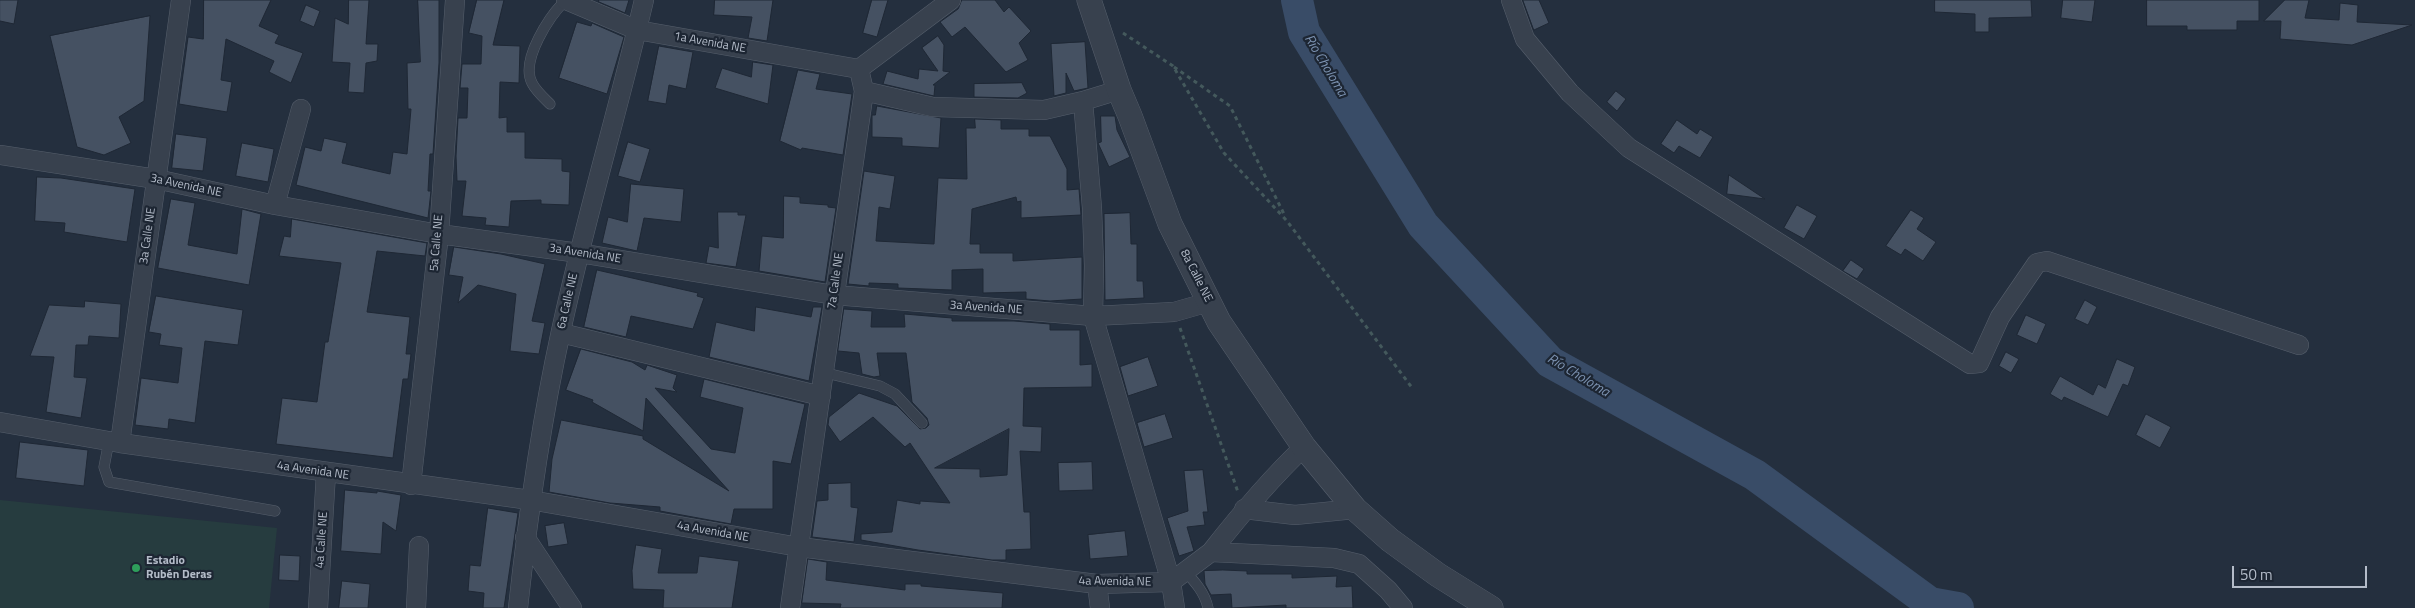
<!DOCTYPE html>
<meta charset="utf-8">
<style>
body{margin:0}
#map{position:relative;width:2415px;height:608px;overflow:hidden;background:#242f3e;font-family:"Titillium Web",sans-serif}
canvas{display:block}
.scale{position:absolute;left:2232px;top:566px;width:135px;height:22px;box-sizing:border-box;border:2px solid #b4bcc9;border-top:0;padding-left:6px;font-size:15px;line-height:18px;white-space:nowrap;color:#b4bcc9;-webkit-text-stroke:4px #1d2633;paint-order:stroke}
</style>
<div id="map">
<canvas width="2415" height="608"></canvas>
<div class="scale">50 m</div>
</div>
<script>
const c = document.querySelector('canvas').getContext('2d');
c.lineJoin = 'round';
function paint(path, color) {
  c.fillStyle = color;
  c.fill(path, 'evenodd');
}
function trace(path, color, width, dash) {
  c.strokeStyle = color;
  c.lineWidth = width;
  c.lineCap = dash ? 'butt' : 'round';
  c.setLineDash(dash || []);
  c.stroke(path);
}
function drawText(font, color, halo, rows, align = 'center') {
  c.font = font + ' "Titillium Web",sans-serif';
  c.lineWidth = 4.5;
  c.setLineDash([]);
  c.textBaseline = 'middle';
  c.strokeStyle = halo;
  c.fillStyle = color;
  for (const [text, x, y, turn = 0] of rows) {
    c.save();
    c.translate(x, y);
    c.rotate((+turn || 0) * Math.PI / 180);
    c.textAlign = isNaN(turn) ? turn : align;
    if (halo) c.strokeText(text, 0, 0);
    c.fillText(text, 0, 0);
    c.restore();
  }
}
paint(new Path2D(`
 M 0,500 L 277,528 L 269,608 L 0,608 Z`), '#263c3f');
trace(new Path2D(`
 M 1297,0 L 1304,32 L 1423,225 L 1550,362 L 1755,475 L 1930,603 L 1958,608`), '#394c67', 32);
const building = new Path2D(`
 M 0,0 L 18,0 L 14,24 L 0,21 Z
 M 204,0 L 271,0 L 259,26 L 279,35 L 275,43 L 303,53 L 291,83 L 269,72 L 274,61 L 226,39 L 221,80 L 232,82 L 227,112 L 179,104 L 188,37 L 203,39 Z
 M 349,0 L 369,0 L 366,44 L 378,44 L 377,61 L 366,63 L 364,93 L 348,92 L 350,63 L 332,62 L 335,18 L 348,24 Z
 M 418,0 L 439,0 L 439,63 L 433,154 L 430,154 L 428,191 L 431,191 L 428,218 L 296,185 L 305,147 L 321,151 L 324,138 L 347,143 L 342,163 L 390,174 L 393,152 L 407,154 L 411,109 L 408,109 L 407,63 L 420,62 Z
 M 477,0 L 504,0 L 493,45 L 520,46 L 519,83 L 500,82 L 499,118 L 507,117 L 507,132 L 525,132 L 525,158 L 562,159 L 562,171 L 570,172 L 569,205 L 541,204 L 541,200 L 511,201 L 509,227 L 485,225 L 486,218 L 462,216 L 466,181 L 457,181 L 456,156 L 458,118 L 467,118 L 468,88 L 460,88 L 462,64 L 481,64 L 482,36 L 469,33 Z
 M 599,0 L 629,0 L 625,13 L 599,2 Z
 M 715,0 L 773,0 L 767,41 L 748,38 L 752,17 L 714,15 Z
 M 872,0 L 888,0 L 877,37 L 863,33 Z
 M 962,0 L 995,0 L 1004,12 L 1009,7 L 1031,31 L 1019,43 L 1028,60 L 1006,72 L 965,27 L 952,37 L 940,22 L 958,9 Z
 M 1523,0 L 1539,0 L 1549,23 L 1534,30 Z
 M 1935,0 L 2031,0 L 2032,17 L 1989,18 L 1989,32 L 1975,32 L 1975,14 L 1935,12 Z
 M 2063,0 L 2095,0 L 2092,22 L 2061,18 Z
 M 2147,0 L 2259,0 L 2259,21 L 2237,21 L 2237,30 L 2187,30 L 2187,26 L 2147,26 Z
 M 2285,0 L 2309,0 L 2305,18 L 2339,20 L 2340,3 L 2358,5 L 2357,22 L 2412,25 L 2352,45 L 2280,39 L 2281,21 L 2264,21 Z
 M 306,5 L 320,11 L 314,27 L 300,21 Z
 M 150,16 L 144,101 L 119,117 L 131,143 L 104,155 L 77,147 L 50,36 Z
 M 577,22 L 591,26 L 592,23 L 624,37 L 607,94 L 559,78 Z
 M 938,36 L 944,45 L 943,71 L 950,72 L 933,85 L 935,85 L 934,96 L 883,84 L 887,71 L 918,79 L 919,69 L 938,71 L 922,48 Z
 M 1085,42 L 1088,88 L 1074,91 L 1066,73 L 1066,93 L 1054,96 L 1051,44 Z
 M 659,46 L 693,52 L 686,89 L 669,85 L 666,104 L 648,101 Z
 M 753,62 L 773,65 L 768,104 L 715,88 L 722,68 L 751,77 Z
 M 798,70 L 820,74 L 816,89 L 852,94 L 843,155 L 802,148 L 801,150 L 780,141 Z
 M 1022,83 L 1027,93 L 1018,98 L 974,97 L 974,84 Z
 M 1616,91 L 1626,99 L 1617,111 L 1607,102 Z
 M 877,106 L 941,118 L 939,148 L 902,146 L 902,138 L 872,137 L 872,115 L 875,115 Z
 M 1101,116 L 1115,116 L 1117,130 L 1130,157 L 1109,167 L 1098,143 L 1101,142 Z
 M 975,119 L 1001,120 L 1001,129 L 1029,129 L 1029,136 L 1050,136 L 1067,169 L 1067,190 L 1079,189 L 1081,215 L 1021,218 L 1021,201 L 1017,202 L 1016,197 L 972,209 L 970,244 L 980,244 L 980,253 L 1013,253 L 1013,261 L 1082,257 L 1082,299 L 1050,301 L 1026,299 L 1026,292 L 983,293 L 983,269 L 952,270 L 952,290 L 898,288 L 898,284 L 869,283 L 869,286 L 848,284 L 864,171 L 895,176 L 890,209 L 879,207 L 876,241 L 934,244 L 938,178 L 967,179 L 966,128 L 975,128 Z
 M 1677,120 L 1697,134 L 1700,129 L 1713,137 L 1700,158 L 1679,146 L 1674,153 L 1661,144 Z
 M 176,134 L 207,138 L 203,171 L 172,168 Z
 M 628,142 L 650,149 L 640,182 L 618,176 Z
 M 242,143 L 274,149 L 268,182 L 236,176 Z
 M 1729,175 L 1765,199 L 1727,194 Z
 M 37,177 L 61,178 L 135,189 L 127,242 L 64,232 L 65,223 L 35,221 Z
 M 631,184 L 684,189 L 681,222 L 644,218 L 637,251 L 602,243 L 608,217 L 627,222 Z
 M 784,196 L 800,197 L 800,203 L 828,205 L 828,207 L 836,208 L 825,282 L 759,271 L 762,236 L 783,238 Z
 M 171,199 L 195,203 L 188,245 L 237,254 L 242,209 L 261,214 L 249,285 L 158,268 Z
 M 1797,205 L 1817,216 L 1804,239 L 1784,228 Z
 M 1911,210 L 1924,218 L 1917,229 L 1936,242 L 1923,261 L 1905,249 L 1901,255 L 1886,246 Z
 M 718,212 L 738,212 L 738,215 L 746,215 L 736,267 L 706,263 L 709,246 L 718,248 Z
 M 1130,213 L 1131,244 L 1137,244 L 1137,281 L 1143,281 L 1144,298 L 1105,300 L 1104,214 Z
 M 292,219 L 427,243 L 425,256 L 377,251 L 367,312 L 410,317 L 406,354 L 411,354 L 408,379 L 403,379 L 393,458 L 276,444 L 282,398 L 317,402 L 325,342 L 328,342 L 341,263 L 279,256 L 284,236 L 290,237 Z
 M 454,247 L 501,254 L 545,264 L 532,321 L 545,323 L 539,354 L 510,351 L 516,294 L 478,285 L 458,303 L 463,277 L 449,275 Z
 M 1851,260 L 1864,269 L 1857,279 L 1843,271 Z
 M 597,270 L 698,293 L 697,296 L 704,298 L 693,329 L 631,316 L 626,337 L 584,327 Z
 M 156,296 L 243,310 L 238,345 L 205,341 L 195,423 L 169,419 L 168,429 L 135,425 L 141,378 L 178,383 L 182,348 L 159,345 L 161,334 L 149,332 Z
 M 2085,300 L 2097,307 L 2088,325 L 2075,319 Z
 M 85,301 L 121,304 L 119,338 L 89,336 L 88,345 L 76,345 L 74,377 L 87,378 L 81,418 L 46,412 L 54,357 L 30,356 L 49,305 L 84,307 Z
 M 756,307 L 811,317 L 813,307 L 822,307 L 809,381 L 709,357 L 716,322 L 754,331 Z
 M 844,309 L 872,311 L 871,327 L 905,327 L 904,314 L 952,318 L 952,321 L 1014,321 L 1050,324 L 1050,330 L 1080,330 L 1080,365 L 1092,364 L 1092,387 L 1024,388 L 1023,426 L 1042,427 L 1041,452 L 1020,451 L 1024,512 L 1030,512 L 1031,549 L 1006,550 L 1006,560 L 992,560 L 918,550 L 861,540 L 861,534 L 892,532 L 897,500 L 920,504 L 920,501 L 950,503 L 910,443 L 905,447 L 873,417 L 840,442 L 828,425 L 829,417 L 859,393 L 897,406 L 920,429 L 926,428 L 929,425 L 927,418 L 912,402 L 906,353 L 877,353 L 880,376 L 874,377 L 862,374 L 859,353 L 838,351 ZM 1009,429 L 1007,475 L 980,477 L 980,469 L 935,468 Z
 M 2026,315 L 2046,324 L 2037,344 L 2017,335 Z
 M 581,349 L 632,362 L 645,370 L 647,365 L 677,375 L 673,388 L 677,392 L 655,388 L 711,449 L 735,453 L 743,408 L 700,397 L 704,379 L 805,404 L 791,464 L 773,461 L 773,509 L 734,509 L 731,524 L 660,511 L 660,507 L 610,503 L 549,492 L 552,459 L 561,420 L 643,436 L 643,439 L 729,491 L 646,398 L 643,431 L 592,402 L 593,400 L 566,390 Z
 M 2006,352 L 2019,359 L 2011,373 L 1999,366 Z
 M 1148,357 L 1158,386 L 1128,396 L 1120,367 Z
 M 2117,359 L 2135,367 L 2128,386 L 2123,384 L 2108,417 L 2064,397 L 2062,401 L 2050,394 L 2060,376 L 2093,395 L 2098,384 L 2105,388 Z
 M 1165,414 L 1173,438 L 1144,447 L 1137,423 Z
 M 2146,414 L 2171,427 L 2160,448 L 2136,435 Z
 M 20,442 L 88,450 L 84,486 L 16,478 Z
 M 1092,462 L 1093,490 L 1059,491 L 1058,463 Z
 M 1203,470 L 1208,512 L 1203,512 L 1205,525 L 1187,527 L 1194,551 L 1179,556 L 1167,518 L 1188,511 L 1184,471 Z
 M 851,483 L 851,507 L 858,508 L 854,542 L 812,537 L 817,501 L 828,500 L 828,484 Z
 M 345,490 L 377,493 L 377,491 L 401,495 L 396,531 L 383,522 L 381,554 L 341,551 Z
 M 488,508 L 518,513 L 504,608 L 483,608 L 484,593 L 468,591 L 470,565 L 480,566 Z
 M 564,523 L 568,544 L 548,547 L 545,526 Z
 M 1125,531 L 1128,556 L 1090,559 L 1088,535 Z
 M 636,545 L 662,549 L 658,573 L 697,573 L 699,556 L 739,561 L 732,608 L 663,608 L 664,590 L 633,589 L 632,571 Z
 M 280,555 L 300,556 L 299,581 L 279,580 Z
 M 808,559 L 827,562 L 826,580 L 905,590 L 905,584 L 921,584 L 921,586 L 1003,593 L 1002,608 L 840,608 L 841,604 L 802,603 Z
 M 1223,570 L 1247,571 L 1247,574 L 1292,574 L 1292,578 L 1337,576 L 1336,587 L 1352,586 L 1353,608 L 1286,608 L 1286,605 L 1232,608 L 1231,594 L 1211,595 L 1205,584 L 1204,571 Z
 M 342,581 L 370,584 L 368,608 L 339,608 Z`);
paint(building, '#455162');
trace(building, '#1f2835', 1);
const service = new Path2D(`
 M 550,104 C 544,98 536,91 532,83 C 520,60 550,15 566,0
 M 822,372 L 880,386 L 895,394 L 922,423
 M 109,441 L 104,467 L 109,482 L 275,511
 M 1185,571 C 1195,582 1205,593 1208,608`);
const minor = new Path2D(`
 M 566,0 L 637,30 L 859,69
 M 1511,0 L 1525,39 L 1570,93 L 1629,148 L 1970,364 L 1979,363 L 2000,317 L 2037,263 L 2047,261 L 2299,345
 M 1119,90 L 1083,101 L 1092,208 L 1094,266 L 1093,316 L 1171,582 L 1175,608
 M 864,91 L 933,107 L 1044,110 L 1083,101
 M 0,155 L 156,179 L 275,205 L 439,234 L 579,253 L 834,295 L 1093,316 L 1174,312 L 1209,302
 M 275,205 L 301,109
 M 561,333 L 821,396
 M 0,422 L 120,443 L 530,500 L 799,547 L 1097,584 L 1171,582 L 1211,552 L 1334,558 L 1359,564 L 1388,590 L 1403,608
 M 120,443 L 181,0
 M 411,485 L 439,234 L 455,0
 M 1244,509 L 1295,515 L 1355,509
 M 525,537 L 572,608
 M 1211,552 C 1240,515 1269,480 1304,447
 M 1097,584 L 1100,608
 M 318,608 L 326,473
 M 416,608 L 419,546
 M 518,608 C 528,515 541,422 561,331 C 585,220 618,111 644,0
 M 790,608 L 864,91 L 859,69 L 951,0`);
const tertiary = new Path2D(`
 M 1089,0 L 1119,90 L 1130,116 L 1170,224 L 1219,322 L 1304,447 L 1355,509 L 1390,540 L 1438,575 L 1491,608`);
trace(service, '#565f6c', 11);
trace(minor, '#565f6c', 20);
trace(tertiary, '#565f6c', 25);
trace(new Path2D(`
 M 1123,33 L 1173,66 L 1224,153 L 1287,221 L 1413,389
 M 1174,67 L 1230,106 L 1285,216
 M 1180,328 L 1238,492`), '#44595c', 3, [4, 4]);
trace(service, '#38414e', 10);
trace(minor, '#38414e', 19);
trace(tertiary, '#38414e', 24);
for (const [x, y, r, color] of [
 [136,568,5,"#2e9e5b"]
]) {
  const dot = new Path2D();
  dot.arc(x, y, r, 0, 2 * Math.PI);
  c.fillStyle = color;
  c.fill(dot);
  trace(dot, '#1d2633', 2);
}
drawText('12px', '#b4bcc9', '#1d2633', [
 ["1a Avenida NE",710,43,10],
 ["3a Avenida NE",186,186,12],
 ["3a Calle NE",148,236,-82],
 ["5a Calle NE",437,243,-85],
 ["3a Avenida NE",585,254,9],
 ["8a Calle NE",1196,276,63],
 ["7a Calle NE",836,281,-82],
 ["6a Calle NE",568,301,-77],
 ["3a Avenida NE",986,308,4],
 ["4a Avenida NE",313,471,8],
 ["4a Avenida NE",713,532,10],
 ["4a Calle NE",322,540,-86],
 ["4a Avenida NE",1115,582,1]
]);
drawText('bold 12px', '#b4bcc9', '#1d2633', [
 ["Estadio",146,561],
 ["Rubén Deras",146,575]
], 'left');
drawText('italic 14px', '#7c92b1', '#1d2633', [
 ["Río Choloma",1325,66,59],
 ["Río Choloma",1578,376,31]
]);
</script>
